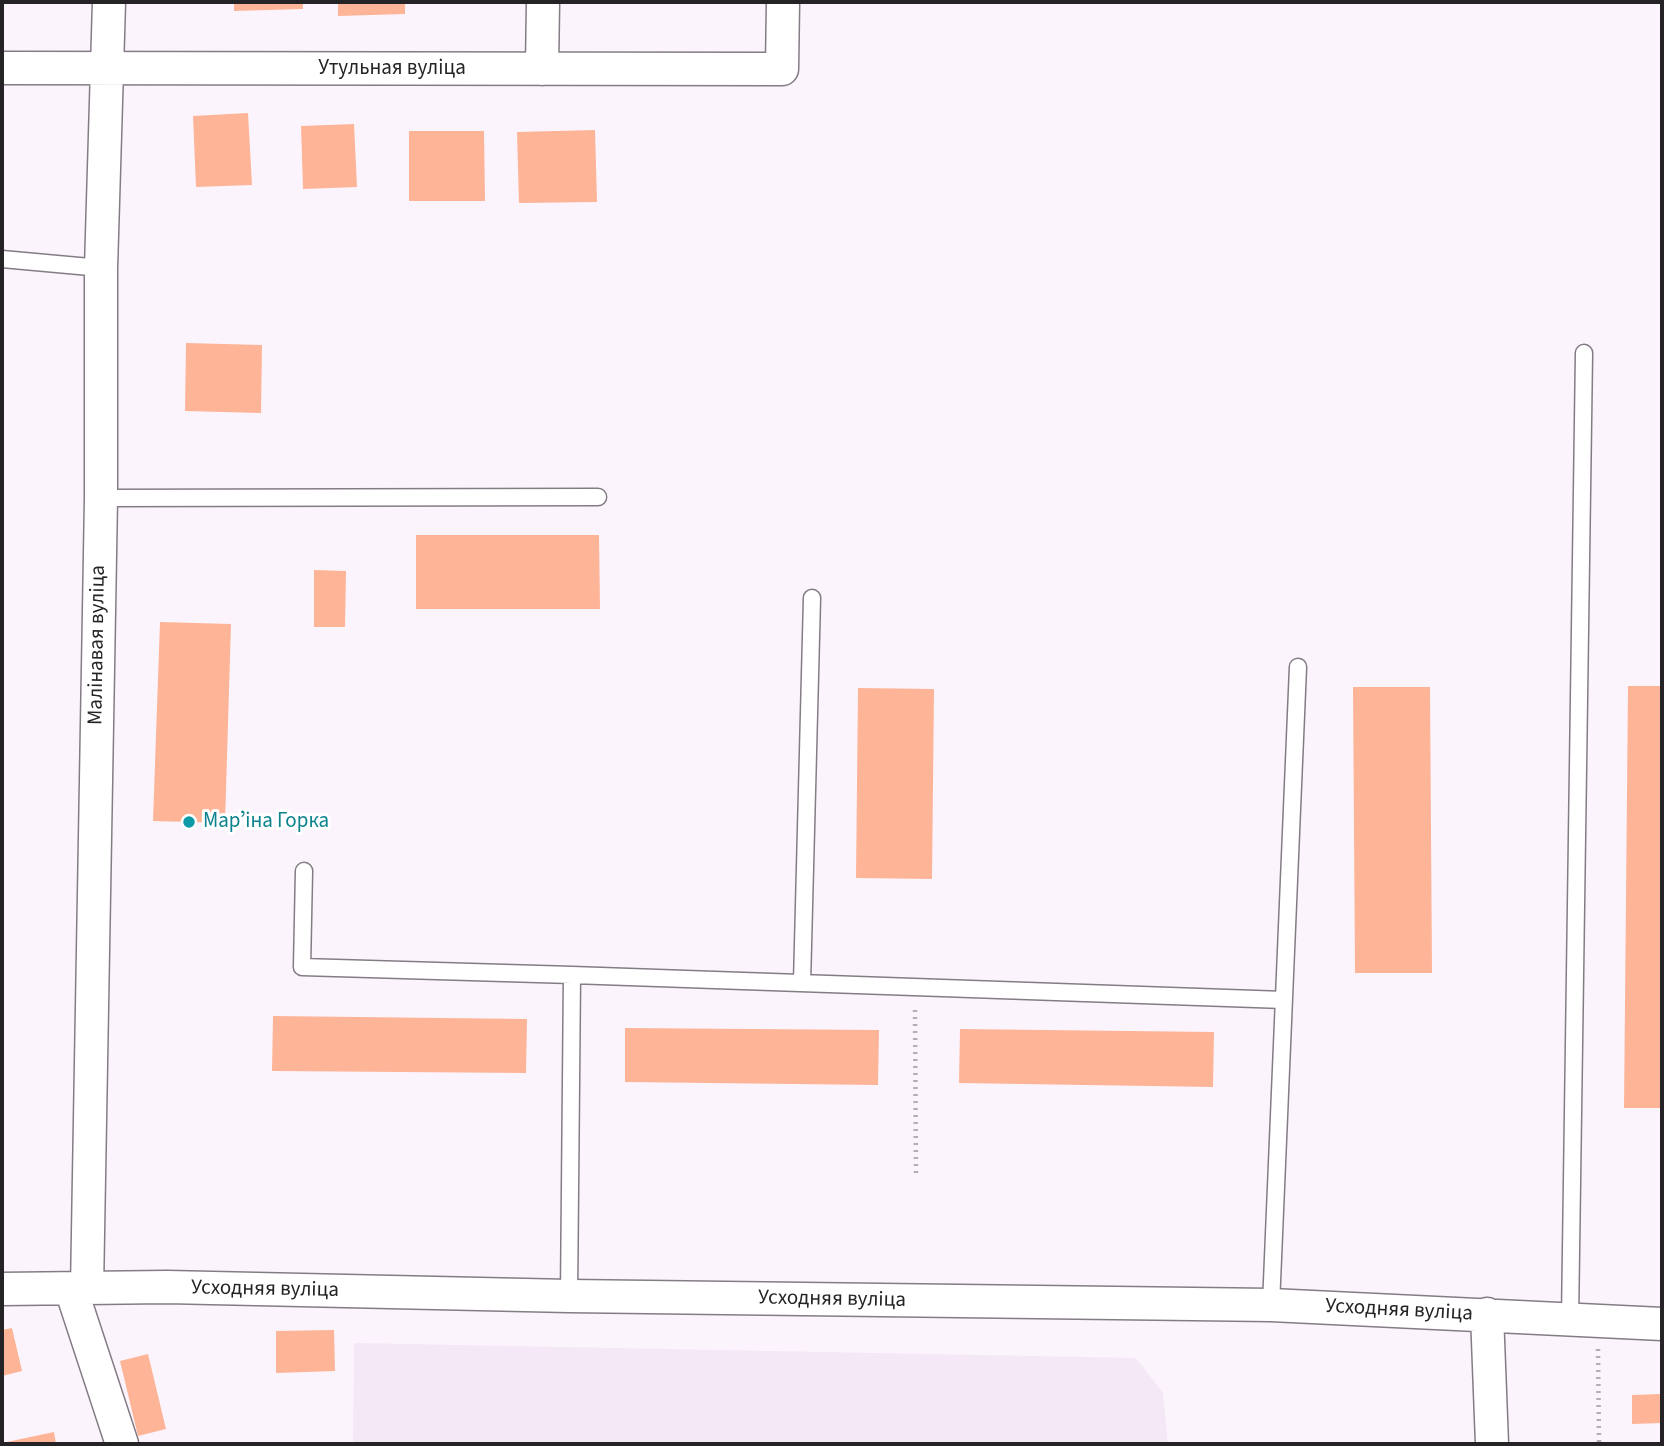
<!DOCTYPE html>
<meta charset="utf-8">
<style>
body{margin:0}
#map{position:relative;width:1664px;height:1446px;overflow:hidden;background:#fcf4fd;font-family:"Source Sans 3",sans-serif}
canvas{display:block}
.frame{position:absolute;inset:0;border:4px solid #262327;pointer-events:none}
</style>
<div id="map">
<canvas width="1664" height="1446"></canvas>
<div class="frame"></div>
</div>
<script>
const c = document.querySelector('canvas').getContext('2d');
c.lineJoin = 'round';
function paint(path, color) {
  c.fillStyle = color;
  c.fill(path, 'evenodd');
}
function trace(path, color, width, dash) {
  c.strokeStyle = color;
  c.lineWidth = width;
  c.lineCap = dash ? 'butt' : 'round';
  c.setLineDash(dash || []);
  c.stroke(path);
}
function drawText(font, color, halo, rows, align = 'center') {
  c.font = font + ' "Source Sans 3",sans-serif';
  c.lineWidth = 6;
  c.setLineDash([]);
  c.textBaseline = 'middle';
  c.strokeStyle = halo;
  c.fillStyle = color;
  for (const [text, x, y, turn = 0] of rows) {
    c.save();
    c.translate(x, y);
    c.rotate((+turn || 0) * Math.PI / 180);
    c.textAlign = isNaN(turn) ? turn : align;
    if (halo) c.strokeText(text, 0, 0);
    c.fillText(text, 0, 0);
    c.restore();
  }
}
paint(new Path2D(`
 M 354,1343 L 1136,1358 L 1163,1393 L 1168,1444 L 353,1444 Z`), '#f4e7f6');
paint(new Path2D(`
 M 234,2 L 303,2 L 303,9 L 234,11 Z
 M 338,2 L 405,2 L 405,14 L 338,16 Z
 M 248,113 L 252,185 L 196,187 L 193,116 Z
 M 354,124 L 357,187 L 303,189 L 301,126 Z
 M 595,130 L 597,202 L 519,203 L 517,132 Z
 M 409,131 L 484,131 L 485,201 L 409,201 Z
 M 186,343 L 262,345 L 261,413 L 185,411 Z
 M 416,535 L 599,535 L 600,609 L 416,609 Z
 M 314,570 L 346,571 L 345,627 L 314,627 Z
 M 160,622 L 231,624 L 225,823 L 153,821 Z
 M 1628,686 L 1662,686 L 1662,1108 L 1624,1108 Z
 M 1353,687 L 1430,687 L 1432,973 L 1355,973 Z
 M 858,688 L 934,689 L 932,879 L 856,878 Z
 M 273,1016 L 527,1019 L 526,1073 L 272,1071 Z
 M 625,1028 L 879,1030 L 878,1085 L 625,1082 Z
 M 960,1029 L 1214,1032 L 1213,1087 L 959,1083 Z
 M 12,1328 L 22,1371 L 2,1376 L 2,1330 Z
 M 334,1330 L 335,1371 L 276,1373 L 276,1331 Z
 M 148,1354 L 166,1429 L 138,1436 L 120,1361 Z
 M 1662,1394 L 1662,1423 L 1632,1424 L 1632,1395 Z
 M 54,1432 L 56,1444 L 2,1444 L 2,1443 Z`), '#feb497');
const service = new Path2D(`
 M 2,259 L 101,268
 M 101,498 L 598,497
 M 304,871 L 302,967 L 572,975 L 1284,1000
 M 802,983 L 812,598
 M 569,1296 L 572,975
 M 1271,1305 L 1298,667
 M 1570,1319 L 1584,353`);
const minor = new Path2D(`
 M 2,68 L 782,69 L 783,2
 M 542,69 L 543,2
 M 2,1289 L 167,1287 L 569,1296 L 1271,1305 L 1662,1324
 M 71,1289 L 122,1444
 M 87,1289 L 101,498 L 101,268 L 109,2
 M 1487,1314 L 1492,1444`);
trace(service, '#847c85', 19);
trace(minor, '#847c85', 35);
trace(new Path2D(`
 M 915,1010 L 916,1177
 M 1598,1349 L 1599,1444`), '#b3adb4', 4.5, [2, 5]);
trace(service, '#fff', 16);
trace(minor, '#fff', 32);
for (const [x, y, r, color] of [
 [189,822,7,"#0f9aa8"]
]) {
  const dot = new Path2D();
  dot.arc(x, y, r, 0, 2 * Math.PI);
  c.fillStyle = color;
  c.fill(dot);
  trace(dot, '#fff', 2.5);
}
drawText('21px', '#262327', '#fff', [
 ["Утульная вуліца",392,69],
 ["Малінавая вуліца",98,645,-89],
 ["Усходняя вуліца",265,1290,1],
 ["Усходняя вуліца",832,1300,1],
 ["Усходняя вуліца",1399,1311,3]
]);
drawText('21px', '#0d838f', '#fff', [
 ["Марʼіна Горка",203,822]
], 'left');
</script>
